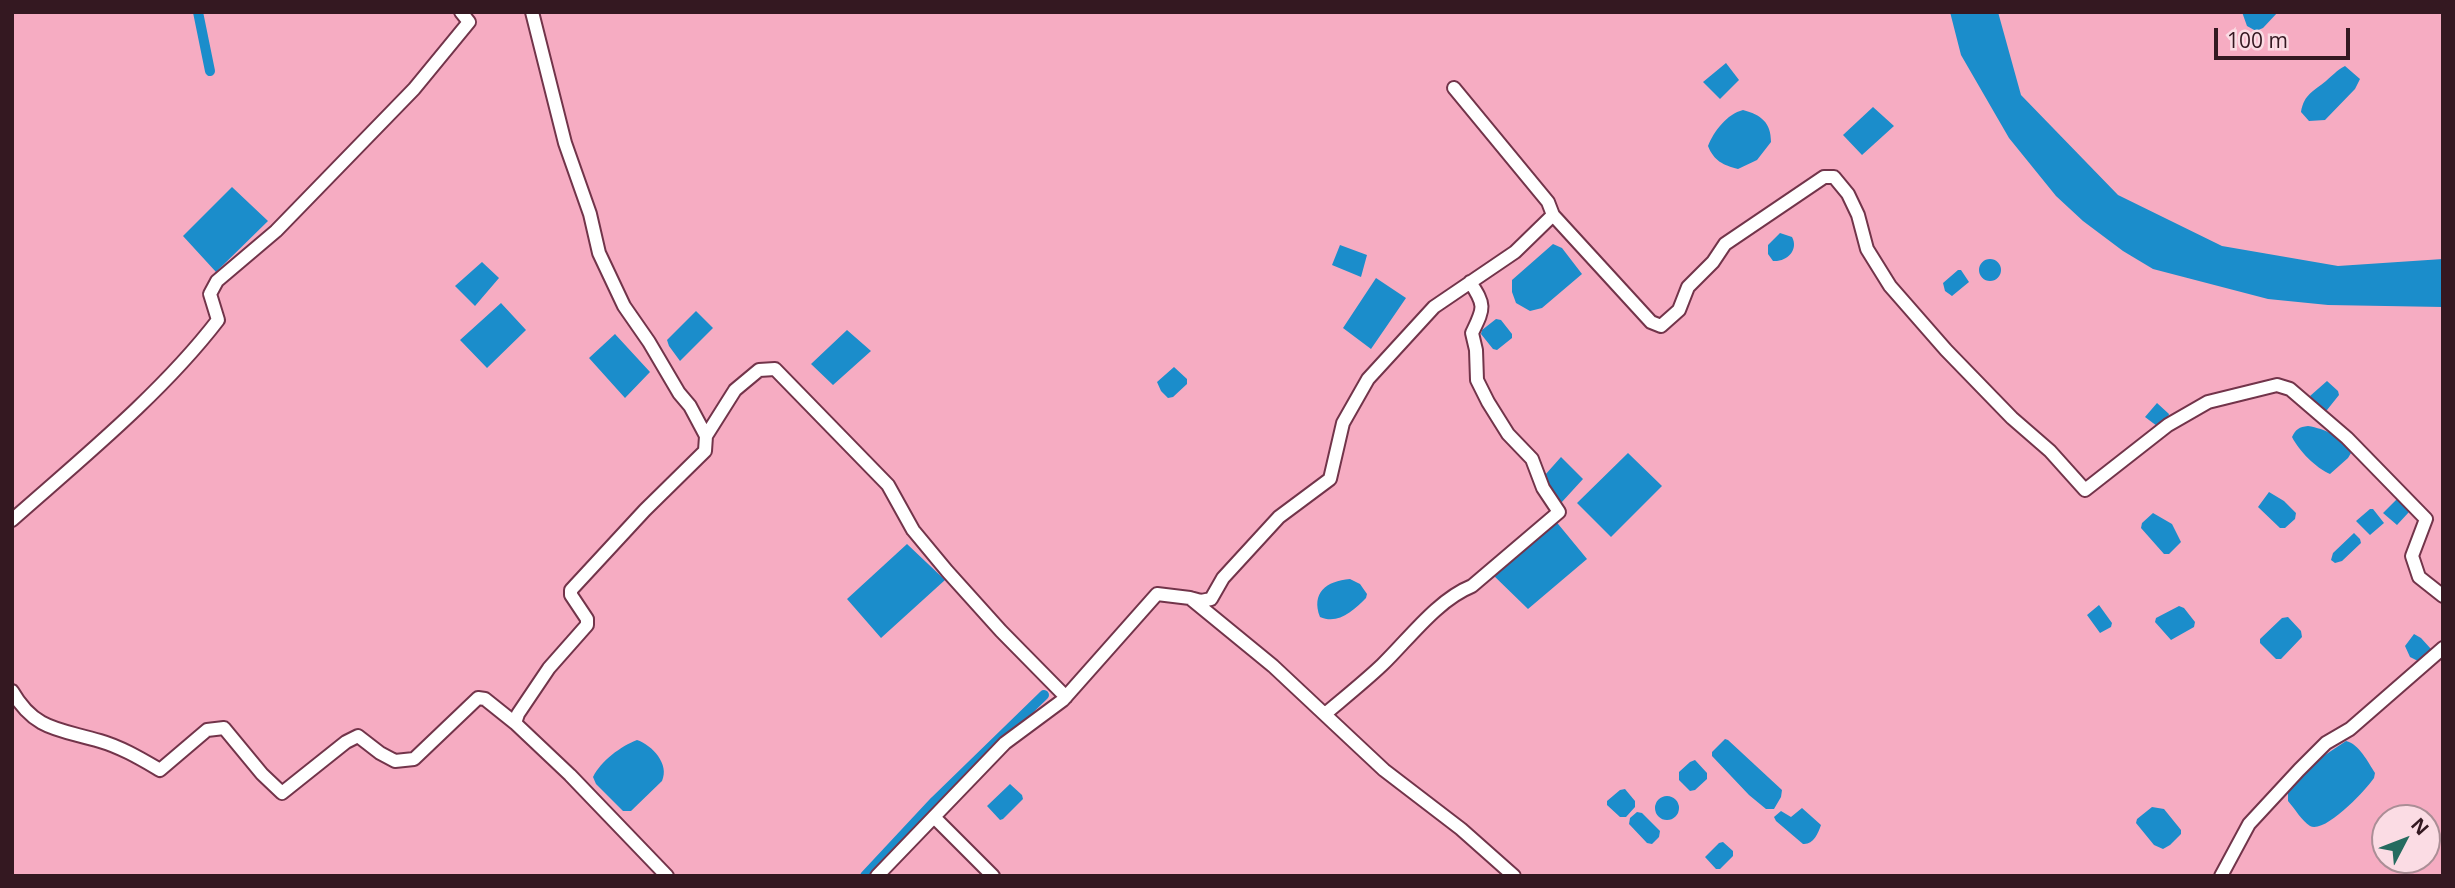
<!DOCTYPE html>
<style>
body{margin:0}
#map{position:relative;width:2455px;height:888px;overflow:hidden;background:#f6acc2;font-family:"Open Sans",sans-serif}
canvas{display:block}
.frame{position:absolute;inset:0;border:14px solid #341821;pointer-events:none}
.north{position:absolute;left:2371px;top:804px;width:70px;height:70px;box-sizing:border-box;background:#fbdce4;border:2px solid #ab8e96;border-radius:50%;rotate:48deg;font-size:19px;font-weight:700;line-height:28px;text-align:center;color:#341821}
.north::after{content:'';display:block;margin:auto;width:24px;height:32px;background:#256b5f;clip-path:polygon(50% 0,100% 100%,50% 72%,0 100%)}
.scale{position:absolute;left:2214px;top:28px;width:136px;height:32px;box-sizing:border-box;border:4px solid #341821;border-top:0;padding-left:9px;font-size:21px;line-height:24px;white-space:nowrap;color:#341821;-webkit-text-stroke:5px #fbdce4;paint-order:stroke}
</style>
<div id="map">
<canvas width="2455" height="888"></canvas>
<div class="frame"></div>
<div class="north">N</div>
<div class="scale">100 m</div>
</div>
<script>
const c = document.querySelector('canvas').getContext('2d');
c.lineJoin = 'round';
function paint(path, color) {
  c.fillStyle = color;
  c.fill(path, 'evenodd');
}
function trace(path, color, width, dash) {
  c.strokeStyle = color;
  c.lineWidth = width;
  c.lineCap = dash ? 'butt' : 'round';
  c.setLineDash(dash || []);
  c.stroke(path);
}
paint(new Path2D(`
 M 1950,12 L 1998,12 L 2021,95 L 2118,195 L 2222,246 L 2338,266 L 2443,259 L 2443,307 L 2328,305 L 2268,299 L 2153,269 L 2123,251 L 2083,221 L 2056,196 L 2009,138 L 1961,55 Z
 M 2242,12 L 2278,12 L 2263,28 L 2256,31 L 2247,26 Z
 M 1726,63 L 1739,80 L 1720,99 L 1703,82 Z
 M 2345,66 L 2360,79 L 2355,89 L 2325,120 L 2309,121 L 2301,112 C 2304,94 2314,91 2326,81 C 2333,75 2336,71 2345,66 Z
 M 1873,107 L 1894,126 L 1862,155 L 1843,135 Z
 M 1743,110 C 1761,115 1771,122 1771,142 L 1757,160 L 1738,169 C 1723,165 1714,161 1708,146 C 1714,131 1727,114 1743,110 Z
 M 232,187 L 268,221 L 216,272 L 183,236 Z
 M 1780,233 L 1792,237 C 1799,250 1787,262 1773,261 L 1768,254 L 1768,245 Z
 M 1553,244 L 1562,248 L 1582,274 L 1542,308 L 1530,311 L 1516,303 L 1512,292 L 1512,280 Z
 M 1340,245 L 1367,255 L 1361,277 L 1332,265 Z
 M1979 270a11 11 0 1 1 22 0a11 11 0 1 1-22 0Z
 M 482,262 L 499,278 L 475,306 L 455,286 Z
 M 1958,270 L 1961,270 L 1969,282 L 1952,296 L 1945,291 L 1943,283 Z
 M 1376,278 L 1406,298 L 1371,349 L 1343,328 Z
 M 501,303 L 526,330 L 487,368 L 460,340 Z
 M 696,311 L 713,328 L 680,361 L 669,346 L 667,340 Z
 M 1496,319 L 1501,320 L 1512,334 L 1512,338 L 1497,350 L 1493,349 L 1481,334 L 1482,330 Z
 M 847,330 L 871,351 L 833,385 L 811,364 Z
 M 615,334 L 650,372 L 625,398 L 589,358 Z
 M 1174,367 L 1187,379 L 1187,384 L 1173,397 L 1168,398 L 1161,391 L 1157,382 Z
 M 2327,381 L 2338,391 L 2339,395 L 2327,410 L 2324,411 L 2310,396 Z
 M 2157,403 L 2169,414 L 2168,418 L 2157,426 L 2145,417 Z
 M 2308,426 C 2325,429 2343,436 2351,453 L 2348,458 L 2330,474 C 2316,468 2299,451 2292,437 C 2296,429 2299,427 2308,426 Z
 M 1628,453 L 1662,486 L 1611,537 L 1577,503 Z
 M 1561,457 L 1583,479 L 1561,503 L 1551,492 L 1545,475 Z
 M 2269,492 L 2284,501 L 2296,513 L 2295,519 L 2285,528 L 2280,528 L 2258,507 Z
 M 2398,498 L 2409,512 L 2397,525 L 2383,513 Z
 M 2370,509 L 2373,509 L 2384,523 L 2370,535 L 2356,521 Z
 M 2153,513 L 2172,524 L 2181,542 L 2169,554 L 2164,554 L 2141,528 L 2142,523 Z
 M 1554,519 L 1587,559 L 1528,609 L 1491,573 Z
 M 2354,533 L 2360,539 L 2361,543 L 2342,561 L 2335,563 L 2331,560 L 2333,553 Z
 M 907,544 L 945,580 L 881,638 L 847,599 Z
 M 1350,579 L 1360,584 L 1367,594 L 1366,598 C 1353,611 1338,625 1320,617 C 1311,593 1326,581 1350,579 Z
 M 2099,605 L 2112,623 L 2111,627 L 2100,633 L 2087,615 Z
 M 2179,606 L 2184,608 L 2195,622 L 2194,627 L 2171,640 L 2155,622 L 2156,618 Z
 M 2288,617 L 2301,631 L 2302,637 L 2281,659 L 2276,659 L 2260,643 L 2260,639 L 2282,618 Z
 M 2414,634 L 2421,638 L 2431,649 L 2428,655 L 2418,661 L 2410,657 L 2405,646 Z
 M 1725,739 L 1728,740 L 1782,790 L 1781,797 L 1774,809 L 1766,809 L 1749,795 L 1712,756 L 1712,752 Z
 M 637,740 C 652,745 670,764 662,781 L 631,811 L 623,811 L 596,784 L 593,777 C 601,761 621,746 637,740 Z
 M 2346,741 C 2359,744 2368,762 2375,773 L 2374,778 C 2366,790 2325,834 2310,826 C 2302,821 2295,809 2288,801 L 2288,789 L 2313,763 Z
 M 1695,760 L 1707,773 L 1707,779 L 1695,790 L 1690,791 L 1679,780 L 1679,772 L 1690,762 Z
 M 1010,784 L 1022,795 L 1023,799 L 1003,819 L 1000,820 L 987,806 Z
 M 1625,789 L 1635,801 L 1635,807 L 1626,817 L 1620,817 L 1607,805 L 1607,801 L 1620,790 Z
 M1655 808a12 12 0 1 1 24 0a12 12 0 1 1-24 0Z
 M 2152,807 L 2164,809 L 2181,830 L 2181,834 L 2170,845 L 2163,849 L 2154,845 L 2136,823 L 2137,819 Z
 M 1802,808 L 1821,825 C 1818,834 1813,845 1803,844 L 1776,821 L 1774,817 L 1781,811 L 1791,817 Z
 M 1637,812 L 1642,813 L 1660,831 L 1659,837 L 1652,844 L 1647,843 L 1629,824 L 1630,818 Z
 M 1723,842 L 1733,851 L 1733,856 L 1720,869 L 1716,869 L 1705,857 L 1719,843 Z`), '#1b8dcb');
trace(new Path2D(`
 M 198,12 L 210,71
 M 865,876 L 935,801 L 1044,695`), '#1b8dcb', 10);
const minor = new Path2D(`
 M 532,12 L 565,143 L 590,214 L 599,253 L 624,306 L 649,342 L 679,393 L 690,406 L 706,436 L 705,451 L 645,510 L 571,590 L 571,595 L 587,619 L 587,625 L 549,668 L 518,714 L 515,723 L 570,775 L 667,876
 M 1454,88 L 1548,202 L 1553,215 L 1651,322 L 1661,326 L 1679,310 L 1688,287 L 1713,262 L 1725,244 L 1824,177 L 1834,177 L 1848,194 L 1858,215 L 1867,249 L 1890,286 L 1946,350 L 2012,418 L 2050,451 L 2085,490 L 2168,425 L 2208,402 L 2277,385 L 2290,389 L 2347,438 L 2426,519 L 2412,556 L 2419,577 L 2443,596
 M 706,436 L 735,390 L 759,370 L 775,369 L 888,485 L 913,530 L 947,571 L 1001,631 L 1066,697
 M 12,520 C 81,459 162,393 218,320 L 210,294 L 217,281 L 276,231 L 414,89 L 469,22 L 461,12
 M 1190,598 L 1201,601 L 1211,599 L 1223,578 L 1279,517 L 1330,479 L 1343,423 L 1368,379 L 1434,307 L 1515,252 L 1553,215
 M 12,691 C 35,731 60,729 100,741 C 121,747 141,759 160,770 L 207,730 L 224,728 L 262,774 L 282,793 L 346,742 L 358,736 L 380,753 L 395,761 L 414,759 L 478,698 L 485,699 L 515,723
 M 1325,714 C 1344,698 1364,682 1382,665 C 1408,640 1437,600 1472,586 L 1559,512 L 1543,488 L 1532,459 L 1508,434 L 1488,402 L 1477,380 L 1476,350 L 1472,333 C 1484,308 1486,306 1470,282
 M 935,818 L 993,876
 M 877,876 L 1005,743 L 1063,700 L 1157,594 L 1190,598 L 1273,666 L 1384,770 L 1461,829 L 1514,876
 M 2221,876 L 2249,824 L 2299,770 L 2326,743 L 2350,729 L 2443,648`);
trace(minor, '#72344a', 16);
trace(minor, '#fff', 12);
</script>
